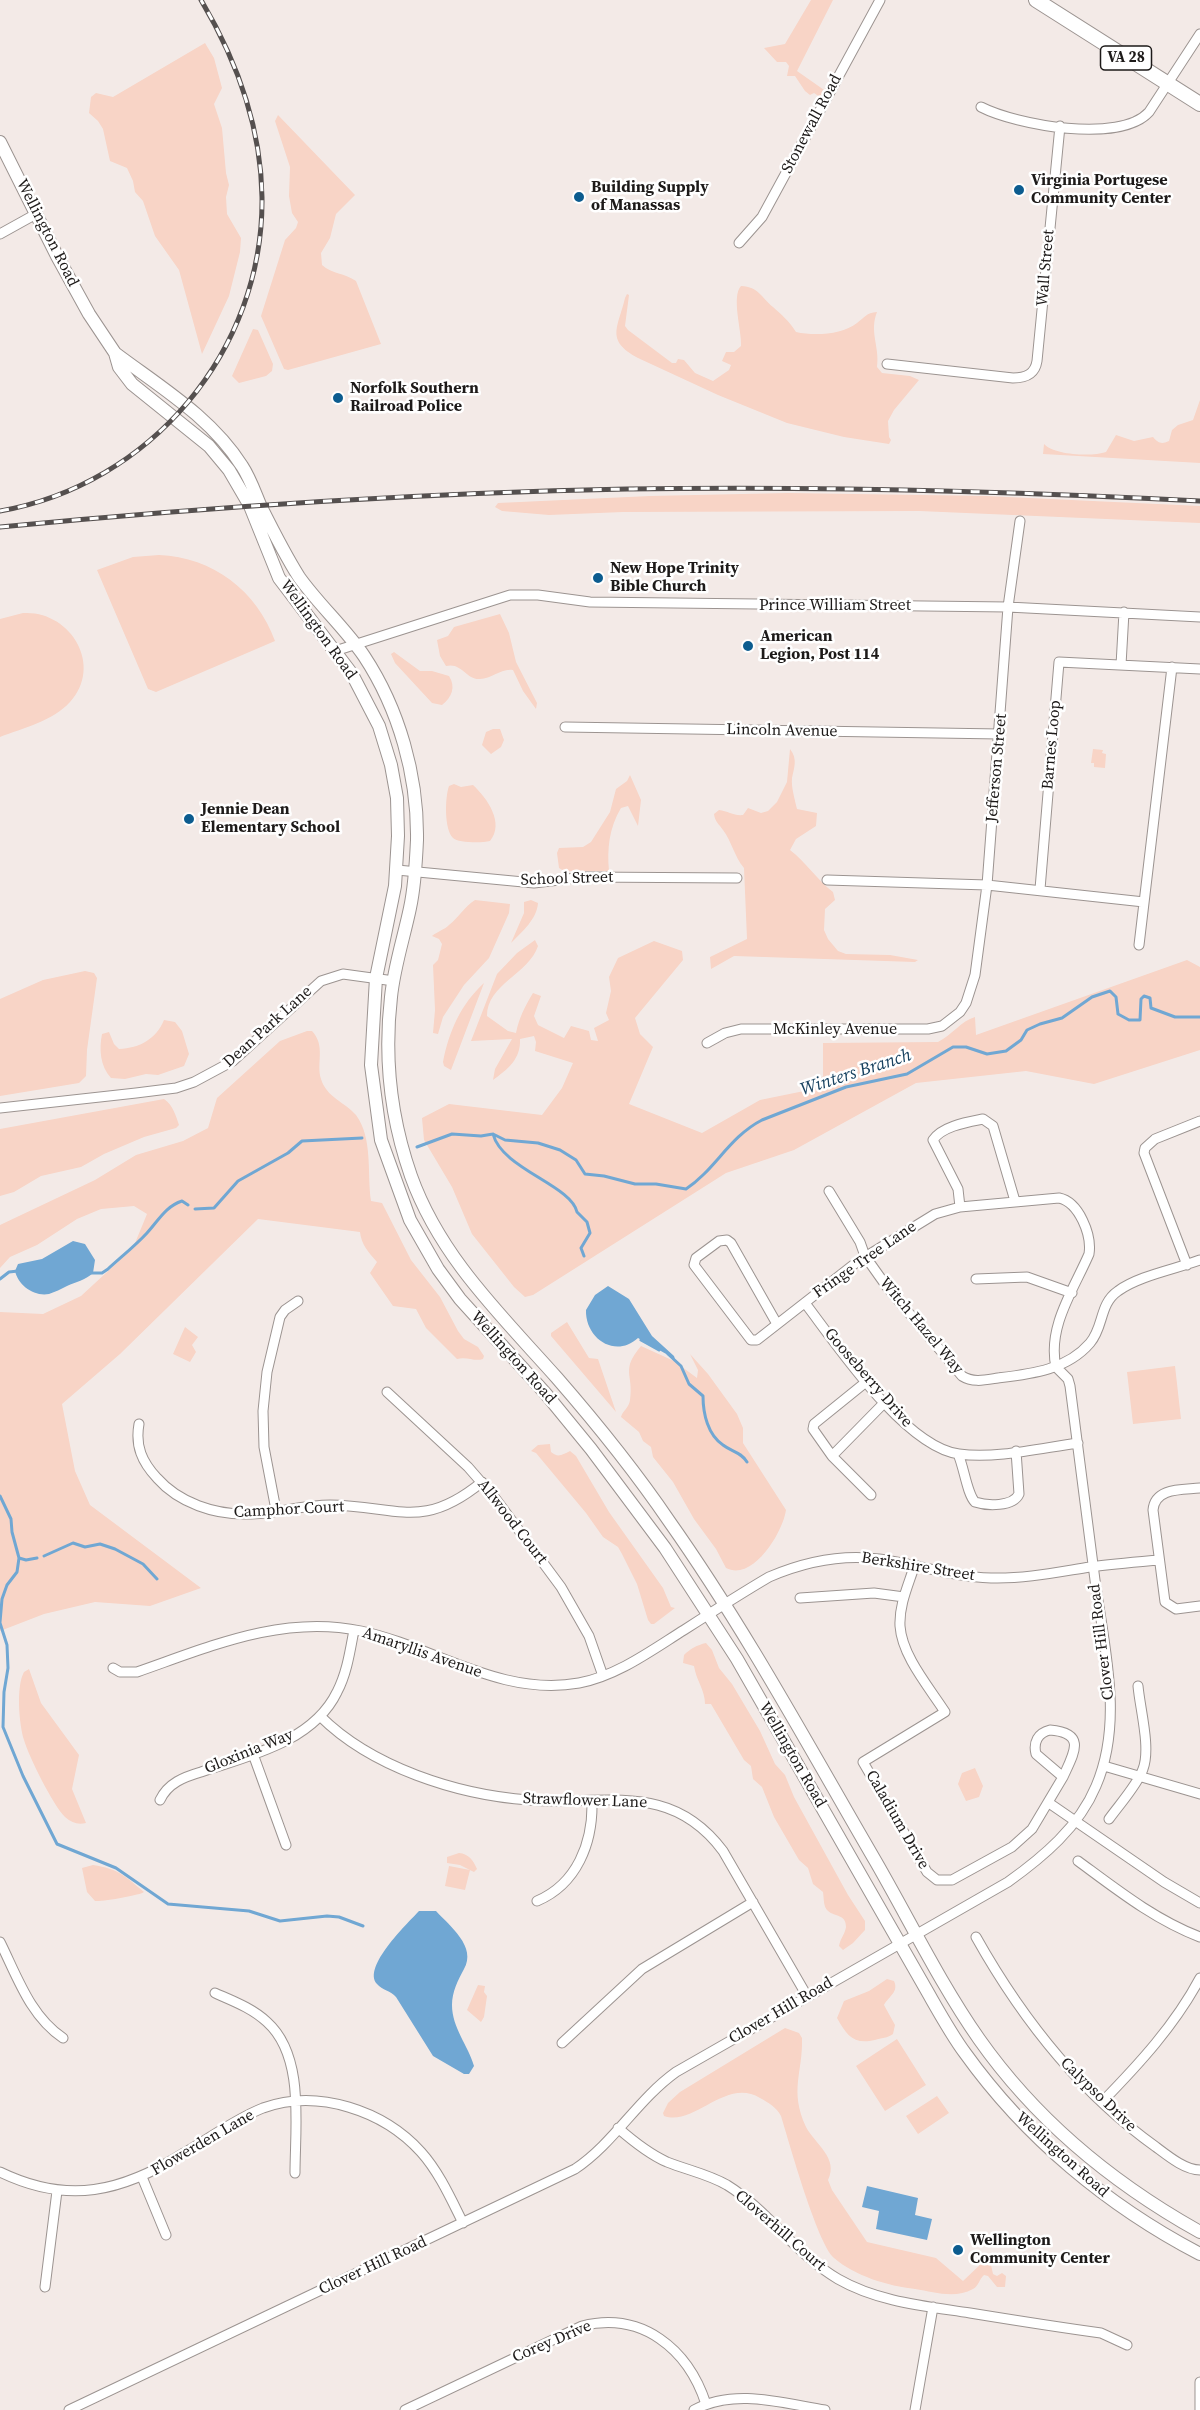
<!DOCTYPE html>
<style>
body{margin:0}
canvas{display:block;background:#f3eae7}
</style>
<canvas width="1200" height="2410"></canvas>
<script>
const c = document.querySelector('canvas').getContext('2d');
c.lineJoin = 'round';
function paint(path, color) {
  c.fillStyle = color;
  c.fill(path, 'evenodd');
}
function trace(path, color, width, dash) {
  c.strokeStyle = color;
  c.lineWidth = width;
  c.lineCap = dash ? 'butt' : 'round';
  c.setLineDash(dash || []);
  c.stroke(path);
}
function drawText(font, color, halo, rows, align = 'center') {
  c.font = font + ' "Source Serif 4",serif';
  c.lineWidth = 5;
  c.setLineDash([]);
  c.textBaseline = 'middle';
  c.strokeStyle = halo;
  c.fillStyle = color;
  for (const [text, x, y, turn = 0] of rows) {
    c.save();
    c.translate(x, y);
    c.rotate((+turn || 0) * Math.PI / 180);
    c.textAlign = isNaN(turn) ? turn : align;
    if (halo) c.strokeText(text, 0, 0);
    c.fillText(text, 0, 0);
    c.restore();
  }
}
paint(new Path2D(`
 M 811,0 L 833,0 L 797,71 L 827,92 L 823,99 L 814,93 L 810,95 L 805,91 L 795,76 L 787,76 L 789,66 L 786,62 L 777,62 L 764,48 L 785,44 Z
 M 205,43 L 214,58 L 222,88 L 214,104 L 222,128 L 226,173 L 229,185 L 226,197 L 227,214 L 241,238 L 240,252 L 229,296 L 202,354 L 179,270 L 155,236 L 143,201 L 135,192 L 133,181 L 127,168 L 110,161 L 103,129 L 98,121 L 89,113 L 91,97 L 96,93 L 113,97 Z
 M 278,115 L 355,195 L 336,214 L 330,238 L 321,253 L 322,265 C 332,274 345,273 356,281 L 381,344 L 288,370 L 284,369 L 261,316 L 285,240 L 296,228 L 298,222 L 292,213 L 289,196 L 290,167 L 275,121 Z
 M 741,286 C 759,287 761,297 773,307 C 782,315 789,321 796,332 C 814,336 842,335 857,323 C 865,317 866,313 877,312 C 869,332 880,347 877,367 L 882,373 L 910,376 L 919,380 L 894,410 L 888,421 L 889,437 L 891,440 L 889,444 L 844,437 L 787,423 L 718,395 L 638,358 C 605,340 618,328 625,298 L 627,294 L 629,295 L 625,326 L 628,330 L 672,363 L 676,363 L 678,359 L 684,360 L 695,373 L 713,381 L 729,370 L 731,365 L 722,361 L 726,352 L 734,352 L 741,346 C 742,331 731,297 741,286 Z
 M 253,329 L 258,330 L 273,364 L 272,371 L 266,376 L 239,383 L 232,376 Z
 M 1200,400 L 1200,463 L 1043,454 L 1044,444 C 1054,455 1092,457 1106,452 L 1116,435 L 1134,441 L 1153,437 C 1159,444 1162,444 1169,441 L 1172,430 L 1178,425 L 1193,420 Z
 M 788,493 L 986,496 L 1200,506 L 1200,523 L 919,511 L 623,512 L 549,515 L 502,511 L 495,507 L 498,503 L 650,496 Z
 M 159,555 C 213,557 257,591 275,641 L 156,692 L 148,689 L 97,570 L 133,557 Z
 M 23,613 C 70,610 104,665 70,702 C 53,721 23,728 0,737 L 0,619 Z
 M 500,614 L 509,633 L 516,662 L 537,703 L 536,709 L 523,691 L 513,670 C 501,668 492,679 480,679 C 466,680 462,662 446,666 L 440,656 L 437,640 L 448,636 L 454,627 Z
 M 394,652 L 420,671 L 432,671 L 449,676 C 456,687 452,697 442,705 L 432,703 L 395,663 L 391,654 Z
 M 493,729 L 500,729 L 504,740 L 501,747 L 491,754 L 482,745 L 486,732 Z
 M 790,749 C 798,759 794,768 792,778 C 791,787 795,800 797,809 L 817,813 L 816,826 L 796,839 L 790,850 C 806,862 817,880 833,892 L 835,900 L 825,909 L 824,930 L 828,939 L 838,951 L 846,954 L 890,955 L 918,960 L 915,962 L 734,956 L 711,969 L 710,957 L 747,939 L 744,868 C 734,856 732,842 723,830 C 719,824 715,822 714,814 L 719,810 C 728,811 734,816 743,815 L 748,808 L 761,813 L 768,811 L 777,802 L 787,782 Z
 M 1093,749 L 1103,750 L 1102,753 L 1106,754 L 1105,768 L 1094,767 L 1094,763 L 1091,763 Z
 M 630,775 L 641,800 L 638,826 L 628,806 L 621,808 C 609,828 607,849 609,871 L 564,871 L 559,868 L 557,853 L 559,848 L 583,847 L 591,842 L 610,812 L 616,789 L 627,781 Z
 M 454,784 L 461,787 L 473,785 C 487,798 505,823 490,841 C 482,843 458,843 453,838 C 444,829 445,797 449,786 Z
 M 475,900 L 510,904 L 509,913 L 489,958 L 464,985 L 443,1017 L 438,1034 L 433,1033 L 435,1010 L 433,965 L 438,960 L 442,944 L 439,939 L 432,936 C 438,931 444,930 449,925 C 459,917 464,907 475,900 Z
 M 531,900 L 538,903 C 537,919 522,932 511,943 L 524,913 L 524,902 Z
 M 535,940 L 538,946 C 529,974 487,984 487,1016 L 508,1031 L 516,1033 C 519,1018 525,1006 533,993 L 541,996 L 534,1016 L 538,1025 L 564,1038 L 571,1026 L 589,1031 L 591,1040 L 598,1041 L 594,1028 L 609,1020 L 606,1013 L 611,991 L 609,977 L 618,958 L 654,941 L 682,951 L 683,960 L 635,1018 L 640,1034 L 653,1047 L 629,1104 L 702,1133 L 760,1100 L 809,1090 L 823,1076 L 823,1043 L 938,1042 C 952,1035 961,1021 975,1017 L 976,1035 L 1187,960 L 1200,967 L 1200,1050 L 1094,1084 L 1026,1071 L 916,1083 L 794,1150 L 726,1173 L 533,1295 L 525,1297 L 514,1287 L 472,1234 L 452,1187 L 424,1140 L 422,1118 L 449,1104 L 542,1115 L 562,1088 L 573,1063 L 535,1051 L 536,1042 L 534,1036 L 520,1039 C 521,1059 508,1069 493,1080 L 495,1069 L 512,1039 L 471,1041 L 497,974 L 517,953 Z
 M 85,971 L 94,973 L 97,978 L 87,1050 L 86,1076 L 79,1083 L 0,1096 L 0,999 L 43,980 Z
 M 484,983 L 451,1070 L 444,1066 L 443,1062 C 449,1031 461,1004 484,983 Z
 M 164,1020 L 175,1022 L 182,1031 L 189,1054 L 184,1066 L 158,1075 L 146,1074 L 125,1079 L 111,1078 C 100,1066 99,1049 102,1034 L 109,1032 L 114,1044 L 119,1049 C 140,1048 156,1039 164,1020 Z
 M 307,1031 L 312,1031 C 326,1046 316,1063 321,1079 C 327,1098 345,1102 356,1115 C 373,1138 367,1173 371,1201 L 382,1203 L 411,1260 L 440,1297 L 458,1331 L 464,1339 L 478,1347 L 484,1356 L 483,1359 C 474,1362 467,1356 457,1359 L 426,1328 L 416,1309 L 393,1306 L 370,1273 L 377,1262 C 369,1253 361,1244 360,1232 L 258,1219 L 120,1354 L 62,1404 L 75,1471 L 90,1505 L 201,1588 L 150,1606 L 95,1602 L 44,1614 L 0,1631 L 0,1312 L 43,1314 L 81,1296 L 133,1248 L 147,1214 L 134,1206 L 101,1209 L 77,1219 L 37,1245 L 10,1257 L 0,1268 L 0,1225 L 95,1180 L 136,1155 L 183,1141 L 208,1128 L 217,1098 L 280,1041 Z
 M 164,1099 C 173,1105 176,1116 179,1125 L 176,1128 L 144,1137 L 104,1154 L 81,1167 L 41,1176 L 14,1192 L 0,1196 L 0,1129 Z
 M 567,1322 L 589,1358 L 598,1359 L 616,1412 L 551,1336 L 551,1333 Z
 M 185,1327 L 198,1337 L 192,1345 L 196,1352 L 190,1362 L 173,1354 Z
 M 641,1346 L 674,1361 L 697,1378 L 698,1370 L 690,1354 L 708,1374 L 737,1414 L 743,1428 L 743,1443 L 786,1510 C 783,1532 753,1582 726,1568 L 716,1549 L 694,1519 L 673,1482 L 653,1457 L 651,1447 L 643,1441 L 639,1432 L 621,1417 C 623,1410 629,1408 630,1400 C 634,1374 620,1371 641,1346 Z
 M 1175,1366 L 1181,1419 L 1133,1424 L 1127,1372 Z
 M 550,1444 L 551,1452 C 558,1458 562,1455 570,1451 L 576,1456 L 609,1512 L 663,1588 L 671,1607 L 675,1608 L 654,1624 L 651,1624 L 648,1620 L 637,1584 L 622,1554 L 618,1547 L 603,1537 L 586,1513 L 536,1453 L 531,1451 L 538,1445 Z
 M 706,1643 L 712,1650 L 719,1668 L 732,1684 L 760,1731 L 775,1764 L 785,1775 L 794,1797 L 848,1895 L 865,1921 L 865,1930 L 853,1943 L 843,1950 L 839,1946 C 840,1939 845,1934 846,1927 C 846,1914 835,1917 828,1911 C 823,1907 824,1898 823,1892 L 813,1884 L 808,1868 L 799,1860 L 774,1817 L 762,1787 L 753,1779 L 751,1766 L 744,1760 L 711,1704 L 705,1704 C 705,1690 696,1680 694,1666 L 683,1663 L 684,1655 C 690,1649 697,1645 706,1643 Z
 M 29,1669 L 41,1703 L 79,1755 L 72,1789 L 86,1823 C 78,1825 72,1823 65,1817 C 53,1805 29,1757 24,1740 C 19,1724 16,1686 24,1672 Z
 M 975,1768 L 983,1786 L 979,1797 L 966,1801 L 958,1784 L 962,1773 Z
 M 459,1853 C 469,1854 473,1860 477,1869 L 474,1872 L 460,1865 L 447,1863 L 447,1857 Z
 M 93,1865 C 119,1869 125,1876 144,1892 C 141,1895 102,1902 95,1901 L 87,1892 L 82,1868 Z
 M 449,1866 L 470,1870 L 465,1890 L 445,1886 Z
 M 887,1979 L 894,1981 C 899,1992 889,1996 884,2005 L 895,2025 L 893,2034 C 888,2038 881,2038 875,2040 C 854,2045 847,2036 837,2018 L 844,2001 L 869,1991 Z
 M 478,1985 L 485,1986 L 484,1992 L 487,1996 L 484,2017 L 481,2022 L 467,2010 Z
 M 785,2028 L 799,2033 L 802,2038 C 803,2073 789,2090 806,2127 C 815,2144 839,2158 828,2180 L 832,2190 L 867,2242 L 936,2258 L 963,2281 L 983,2262 L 991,2265 L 993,2274 L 997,2276 L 1002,2273 L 1006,2276 L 1005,2287 L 997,2287 L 988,2276 L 984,2275 C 979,2279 979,2286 973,2289 C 955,2299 934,2292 915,2289 C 888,2286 855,2276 834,2258 C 817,2243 789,2142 781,2116 C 776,2107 769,2103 760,2098 C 726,2077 694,2127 664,2116 L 663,2113 L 668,2103 L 680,2092 Z
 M 897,2039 L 926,2085 L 885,2111 L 856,2066 Z
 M 937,2096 L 949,2113 L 918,2134 L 906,2116 Z`), '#f8d4c6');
paint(new Path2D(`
 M 73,1241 L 85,1244 L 95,1260 L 93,1273 C 85,1280 76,1282 67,1286 C 61,1289 55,1292 49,1294 C 34,1297 18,1285 15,1271 L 18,1264 L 42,1259 Z
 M 608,1286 L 629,1299 L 652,1336 L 674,1356 L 675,1359 L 638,1338 C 615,1359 585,1338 586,1310 L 595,1295 Z
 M 419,1911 L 436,1911 C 450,1926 477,1947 464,1969 C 458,1980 452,1992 452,2005 C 452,2028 468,2045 474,2066 L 469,2074 L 464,2074 L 433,2056 L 396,1997 C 391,1991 382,1990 377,1984 C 362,1967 407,1924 419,1911 Z
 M 867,2186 L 918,2198 L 915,2215 L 932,2219 L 927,2240 L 876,2229 L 879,2211 L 862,2207 Z`), '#70a7d3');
trace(new Path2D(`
 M 493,1134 C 502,1169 571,1185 577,1212 L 587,1222 L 590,1233 L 581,1248 L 584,1256
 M 417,1147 L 452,1134 L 481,1136 L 493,1134 L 505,1140 L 538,1143 L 560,1150 L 576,1160 L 585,1174 L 604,1176 L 635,1184 L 656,1184 L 686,1189 C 715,1170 729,1137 762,1120 L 846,1087 L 907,1074 L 953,1047 L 966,1047 L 987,1054 L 1006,1051 L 1021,1040 L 1027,1030 L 1040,1024 L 1062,1018 L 1092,997 L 1110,991 L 1116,997 L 1118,1014 L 1129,1020 L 1140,1020 L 1141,999 L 1144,996 L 1150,998 L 1151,1008 L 1175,1017 L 1200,1017
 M 195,1209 L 214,1208 L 238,1181 L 288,1153 L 302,1141 L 362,1138
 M 90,1273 L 102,1273 L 108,1269 C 121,1257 135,1246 147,1233 C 158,1221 166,1206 182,1201 L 188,1205
 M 0,1279 L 9,1272 L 18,1271
 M 641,1340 L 659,1350
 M 668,1354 L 681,1366 L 689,1384 L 703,1396 C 703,1414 708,1435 723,1445 C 732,1452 741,1452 747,1462
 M 0,1496 L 11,1519 L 12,1532 L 19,1558 L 17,1572 L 7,1585 L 2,1599 L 0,1622
 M 44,1556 L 73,1543 L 85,1547 L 100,1544 L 115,1549 L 143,1564 L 157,1579
 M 19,1558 L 26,1560 L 37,1558
 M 0,1623 L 7,1645 L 8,1668 L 4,1692 L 3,1727 L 23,1776 L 57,1844 L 116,1868 L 168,1904 L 249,1911 L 280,1921 L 327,1916 L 339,1917 L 363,1926`), '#70a7d3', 3);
const minor = new Path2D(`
 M 981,107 C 1016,125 1120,144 1149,112 L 1200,34
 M 0,234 L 36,214
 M 739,243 L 762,217 L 880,0
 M 887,364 L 1013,378 C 1026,378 1035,374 1037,361 L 1060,126
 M 335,651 L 510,595 L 538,595 L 590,602 L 1008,607 L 1200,617
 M 1121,665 L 1124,612
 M 565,727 L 1000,734
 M 397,870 L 534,883 L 584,877 L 737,878
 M 827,880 L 987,885 L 1144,902
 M 1040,889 L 1059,662 L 1200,669
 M 1139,945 L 1172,667
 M 707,1043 L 725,1033 L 741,1029 L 928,1029 L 942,1026 L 960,1012 L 966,1003 L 975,975 L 987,885 L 1008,607 L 1020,521
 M 0,1108 L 136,1093 L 176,1088 L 194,1082 L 233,1061 L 321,981 L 343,974 L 394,981
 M 829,1191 L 860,1242 L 865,1256 L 887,1287 L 962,1376 C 973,1383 985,1380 998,1378 C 1031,1374 1067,1370 1090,1343 C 1104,1327 1099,1304 1118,1291 C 1138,1276 1176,1269 1200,1260
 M 960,1207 L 958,1189 L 933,1140 C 942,1126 968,1122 983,1119 L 993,1126 L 1015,1201
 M 1187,1265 L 1144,1153 L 1145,1148 L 1155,1139 L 1200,1121
 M 976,1279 L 1027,1277 L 1072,1293
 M 805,1303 C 837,1345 905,1447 959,1454 C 996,1459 1041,1448 1078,1443
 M 777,1324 L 731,1243 L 727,1240 L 719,1241 L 696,1258 L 694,1265 L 751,1340 L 757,1340 L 857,1262 L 935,1214 L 960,1207 L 1059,1198 C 1079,1202 1092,1235 1089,1254 C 1074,1289 1047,1327 1056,1367
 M 866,1382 L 814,1424 L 813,1429 L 832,1456 L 871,1495
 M 387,1392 L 468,1467 L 495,1498 L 561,1587 L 589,1636 L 603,1676
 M 139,1424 C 135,1446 142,1462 157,1478 C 179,1503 215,1515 248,1514 C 275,1514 302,1505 330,1505 C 398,1506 422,1531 482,1482
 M 958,1454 C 964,1467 967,1494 975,1502 C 987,1506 1013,1507 1019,1494 L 1016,1451
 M 832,1456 L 885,1402
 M 1200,1488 C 1183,1490 1155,1487 1153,1510 L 1165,1602 L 1176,1609 L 1200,1606
 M 276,1510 L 264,1447 L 263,1411 L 267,1372 L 280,1317 L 285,1310 L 298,1301
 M 914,1567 C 908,1586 899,1605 900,1626 C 902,1656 929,1687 945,1712 L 863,1762 L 927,1872 L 937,1880 L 952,1880 L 1012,1847 L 1032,1829 L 1063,1777
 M 800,1598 L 874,1593 L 904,1597
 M 113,1668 L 120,1672 L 137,1672 C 209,1647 283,1614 361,1631 C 435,1647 500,1697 579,1683 C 617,1676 652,1650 684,1630 C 712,1612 740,1594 769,1577 C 804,1562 841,1554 879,1559 C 917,1564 952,1577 991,1578 C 1025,1579 1058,1572 1090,1567 C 1113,1564 1136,1562 1158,1560
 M 320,1716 C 371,1767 457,1795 529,1800 C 604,1806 670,1780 723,1851 L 807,1996
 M 1050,1730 C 1087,1733 1074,1753 1063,1777 L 1036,1754 C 1033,1742 1038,1733 1050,1730 Z
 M 253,1754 L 286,1845
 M 1104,1766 L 1200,1794
 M 160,1800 C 168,1783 184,1777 201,1772 C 248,1756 313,1742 337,1692 C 347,1673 350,1651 354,1630
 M 1049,1803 L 1164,1882 L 1200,1903
 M 1109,1819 C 1119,1805 1138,1784 1143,1769 C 1151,1748 1140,1709 1138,1686
 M 1078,1861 C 1116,1889 1155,1920 1200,1937
 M 537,1901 C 577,1884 593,1843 592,1801
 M 976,1937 C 1022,2019 1079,2092 1156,2147 C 1168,2156 1185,2170 1200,2170
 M 0,1942 C 17,1976 30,2016 63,2038
 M 215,1993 C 233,2001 252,2008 267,2022 C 305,2056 295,2126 295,2173
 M 562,2043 L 642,1969 L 753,1902
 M 1102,2102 C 1139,2064 1175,2025 1200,1978
 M 618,2128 C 634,2142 649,2154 667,2162 C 687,2170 708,2174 727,2185 C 769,2211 795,2254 838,2279 C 878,2302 925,2306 970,2313 C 1013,2320 1057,2327 1101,2333 L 1127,2345
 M 0,2172 C 68,2205 122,2192 184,2153 C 210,2138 235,2119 263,2108 C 318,2088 384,2111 421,2152 C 439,2172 451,2199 463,2223
 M 142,2177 L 166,2235
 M 45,2287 L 57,2191
 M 69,2410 L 575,2169 C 614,2143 637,2100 676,2072 L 1008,1882 C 1043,1857 1079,1827 1096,1786 C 1124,1721 1104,1647 1095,1580 C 1087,1515 1078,1451 1070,1386 L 1068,1379 L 1056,1367
 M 405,2410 L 582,2326 C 642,2311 688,2349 706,2404
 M 694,2410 C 734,2388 782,2403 825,2410
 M 915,2410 L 933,2307
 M 1200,2410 L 1200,2382`);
const major = new Path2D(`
 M 0,142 L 57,256 L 89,314 L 115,353 L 119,367 L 132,384 L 209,446 L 229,470 L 250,506 L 279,578 L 352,674 L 379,726 L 391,765 L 397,798 L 398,836 L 395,886 L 376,978 L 371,1065 L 381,1140 L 410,1220 L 438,1269 L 460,1299 L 546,1394 L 591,1449 L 665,1548 L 737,1659 L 927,1991 C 939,2012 951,2034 965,2053 C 1026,2138 1108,2206 1200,2254
 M 115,353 C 160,387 211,417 242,466 C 250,478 255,493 261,507 C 273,531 285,555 299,577 C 319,605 345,628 364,656 C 399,709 418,776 417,840 C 416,862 415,885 410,908 C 404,937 394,967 391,997 C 384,1057 391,1119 411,1176 C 440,1257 501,1315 557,1378 C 597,1424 635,1471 669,1521 C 746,1630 809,1747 876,1862 C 910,1921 940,1983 979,2039 C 1036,2120 1114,2184 1200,2232`);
const highway = new Path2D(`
 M 1036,0 L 1200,104`);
trace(minor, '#9c9491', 11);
trace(major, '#9c9491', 14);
trace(highway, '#9c9491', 16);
trace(minor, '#fff', 9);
trace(major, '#fff', 12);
trace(highway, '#fff', 14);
const rail = new Path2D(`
 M 0,511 C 150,485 264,351 262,197 C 261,127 236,59 201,0
 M 0,527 C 208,507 417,493 627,489 C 818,486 1009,491 1200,501`);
trace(rail, '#55504f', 5);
trace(rail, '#fff', 3, [9]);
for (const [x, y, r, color] of [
 [1019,190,6,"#0c5c8f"],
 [579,197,6,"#0c5c8f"],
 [338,398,6,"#0c5c8f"],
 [598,578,6,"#0c5c8f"],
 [748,646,6,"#0c5c8f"],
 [189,819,6,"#0c5c8f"],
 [958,2250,6,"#0c5c8f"]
]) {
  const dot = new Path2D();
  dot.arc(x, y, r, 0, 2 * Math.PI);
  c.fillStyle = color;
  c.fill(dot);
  trace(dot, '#fff', 2);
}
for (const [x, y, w] of [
 [1126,58,51]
]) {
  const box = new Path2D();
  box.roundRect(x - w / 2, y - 12, w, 24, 4.5);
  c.fillStyle = '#fff';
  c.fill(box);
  trace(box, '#1d1a19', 1.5);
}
drawText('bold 15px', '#1d1a19', null, [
 ["VA 28",1126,58]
]);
drawText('16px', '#1d1a19', '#fff', [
 ["Stonewall Road",812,124,-62],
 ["Wellington Road",47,233,63],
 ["Wall Street",1046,268,-85],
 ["Prince William Street",835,606],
 ["Wellington Road",318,630,54],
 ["Lincoln Avenue",782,731,1],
 ["Barnes Loop",1052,745,-85],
 ["Jefferson Street",997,768,-85],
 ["School Street",567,879,-2],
 ["Dean Park Lane",268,1027,-42],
 ["McKinley Avenue",835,1030],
 ["Fringe Tree Lane",865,1260,-35],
 ["Witch Hazel Way",921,1326,50],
 ["Wellington Road",513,1358,48],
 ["Gooseberry Drive",868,1378,49],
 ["Camphor Court",289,1510,-3],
 ["Allwood Court",512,1522,52],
 ["Berkshire Street",918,1567,9],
 ["Clover Hill Road",1102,1642,-97],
 ["Amaryllis Avenue",422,1653,19],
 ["Gloxinia Way",249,1752,-22],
 ["Wellington Road",792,1755,60],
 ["Strawflower Lane",585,1801,2],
 ["Caladium Drive",897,1820,60],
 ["Clover Hill Road",781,2011,-30],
 ["Calypso Drive",1098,2095,44],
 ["Flowerden Lane",203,2143,-30],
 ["Wellington Road",1062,2155,42],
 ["Cloverhill Court",780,2231,41],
 ["Clover Hill Road",373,2266,-25],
 ["Corey Drive",552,2342,-23]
]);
drawText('bold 16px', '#1d1a19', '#fff', [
 ["Virginia Portugese",1031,181],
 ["Community Center",1031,199],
 ["Building Supply",591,188],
 ["of Manassas",591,206],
 ["Norfolk Southern",350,389],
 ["Railroad Police",350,407],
 ["New Hope Trinity",610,569],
 ["Bible Church",610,587],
 ["American",760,637],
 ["Legion, Post 114",760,655],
 ["Jennie Dean",201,810],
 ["Elementary School",201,828],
 ["Wellington",970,2241],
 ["Community Center",970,2259]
], 'left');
drawText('italic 18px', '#184260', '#fff', [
 ["Winters Branch",856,1073,-18]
]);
</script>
